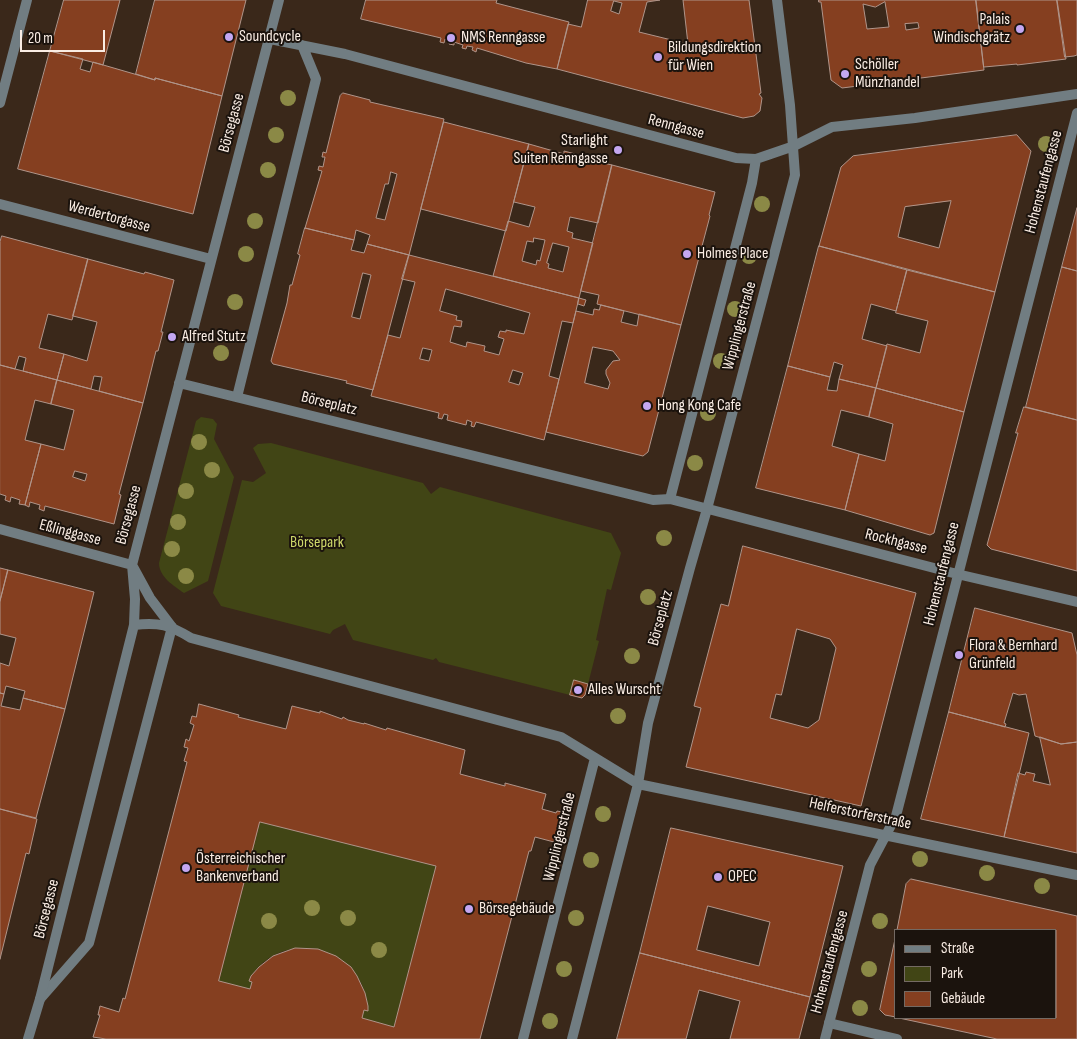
<!DOCTYPE html>
<meta charset="utf-8">
<style>
body{margin:0}
#map{position:relative;width:1077px;height:1039px;overflow:hidden;background:#3a281a;font-family:"Sofia Sans Condensed",sans-serif}
canvas{display:block}
.legend{position:absolute;left:894px;top:929px;width:162px;height:90px;box-sizing:border-box;background:#1b130d;border:1px solid #746a63;margin:0;padding:6px 9px;list-style:none;font-size:15px;color:#faede4}
.legend li{display:flex;align-items:center;gap:10px;height:25px}
.legend b{width:25px;border:1px solid #746a63}
.scale{position:absolute;left:20px;top:30px;width:85px;height:22px;box-sizing:border-box;border:2px solid #faede4;border-top:0;padding-left:6px;font-size:15px;line-height:18px;white-space:nowrap;color:#faede4;-webkit-text-stroke:4px #1b130d;paint-order:stroke}
</style>
<div id="map">
<canvas width="1077" height="1039"></canvas>
<ul class="legend">
<li><b style="height:6px;background:#717d82"></b>Straße</li>
<li><b style="height:14px;background:#414515"></b>Park</li>
<li><b style="height:14px;background:#853f20"></b>Gebäude</li>
</ul>
<div class="scale">20 m</div>
</div>
<script>
const c = document.querySelector('canvas').getContext('2d');
c.lineJoin = 'round';
function paint(path, color) {
  c.fillStyle = color;
  c.fill(path, 'evenodd');
}
function trace(path, color, width, dash) {
  c.strokeStyle = color;
  c.lineWidth = width;
  c.lineCap = dash ? 'butt' : 'round';
  c.setLineDash(dash || []);
  c.stroke(path);
}
function drawText(font, color, halo, rows, align = 'center') {
  c.font = font + ' "Sofia Sans Condensed",sans-serif';
  c.lineWidth = 4;
  c.setLineDash([]);
  c.textBaseline = 'middle';
  c.strokeStyle = halo;
  c.fillStyle = color;
  for (const [text, x, y, turn = 0] of rows) {
    c.save();
    c.translate(x, y);
    c.rotate((+turn || 0) * Math.PI / 180);
    c.textAlign = isNaN(turn) ? turn : align;
    if (halo) c.strokeText(text, 0, 0);
    c.fillText(text, 0, 0);
    c.restore();
  }
}
paint(new Path2D(`
 M 201,417 L 213,419 L 217,424 L 214,439 L 234,477 L 208,581 L 184,593 C 174,586 159,577 159,563 L 196,421 Z
 M 271,443 L 423,483 L 431,494 L 440,487 L 611,533 L 621,553 L 611,590 L 607,589 L 596,640 L 599,641 L 588,684 L 574,681 L 570,695 L 439,662 L 436,658 L 433,660 L 353,640 L 345,624 L 333,630 L 330,634 L 221,606 L 213,593 L 242,480 L 253,482 L 266,473 L 253,448 L 258,444 Z
 M 260,822 L 436,866 L 394,1027 L 362,1018 L 364,1010 L 368,1011 C 366,946 281,924 249,980 L 252,982 L 250,989 L 219,981 Z`), '#414515');
const building = new Path2D(`
 M 64,0 L 120,0 L 103,65 L 50,51 Z
 M 155,0 L 246,0 L 222,96 L 155,78 L 155,80 L 136,74 Z
 M 366,0 L 497,0 L 496,3 L 569,22 L 557,69 L 526,63 L 477,48 L 476,52 L 472,50 L 473,47 L 467,46 L 466,49 L 462,48 L 463,45 L 454,42 L 454,45 L 449,44 L 450,41 L 445,39 L 444,43 L 440,42 L 441,38 L 361,19 Z
 M 588,0 L 660,0 L 647,2 L 639,32 L 688,44 L 683,0 L 749,0 L 761,93 L 759,94 L 762,98 L 760,111 L 754,116 L 743,118 L 557,69 L 568,24 L 581,27 ZM 614,1 L 622,3 L 619,14 L 611,11 Z
 M 819,0 L 976,0 L 984,70 L 842,88 L 831,80 L 821,2 L 819,2 ZM 885,2 L 889,27 L 867,29 L 863,4 L 875,7 ZM 918,23 L 919,28 L 906,30 L 905,24 Z
 M 976,0 L 1057,0 L 1066,59 L 1017,65 L 1017,64 L 984,67 Z
 M 1057,0 L 1077,0 L 1077,55 L 1074,56 L 1065,57 Z
 M 50,51 L 83,59 L 80,69 L 90,72 L 93,62 L 155,80 L 155,78 L 222,96 L 193,214 L 18,169 Z
 M 343,93 L 370,100 L 370,102 L 444,119 L 409,255 L 367,244 L 370,235 L 356,230 L 354,240 L 305,228 L 322,171 L 318,170 L 319,166 L 323,167 L 325,157 L 322,157 L 323,152 L 326,153 L 340,96 ZM 391,172 L 397,174 L 385,220 L 376,218 L 385,184 L 388,184 Z
 M 444,122 L 529,144 L 506,231 L 421,209 Z
 M 1017,135 L 1031,151 L 995,292 L 819,246 L 841,167 L 853,156 ZM 951,201 L 939,248 L 898,237 L 905,207 Z
 M 529,144 L 564,154 L 564,151 L 579,155 L 578,157 L 612,165 L 598,223 L 570,217 L 567,231 L 573,233 L 572,238 L 593,243 L 579,298 L 493,276 L 508,221 L 529,227 L 535,207 L 514,202 ZM 534,238 L 545,240 L 540,261 L 537,260 L 536,265 L 522,261 L 527,241 L 533,242 ZM 553,243 L 569,247 L 563,272 L 548,268 L 549,264 L 547,263 Z
 M 612,165 L 715,192 L 709,215 L 710,216 L 681,325 L 597,304 L 599,295 L 581,291 Z
 M 1077,208 L 1077,271 L 1062,267 Z
 M 305,228 L 354,240 L 351,250 L 364,253 L 367,244 L 409,255 L 373,390 L 346,383 L 347,381 L 273,364 L 271,361 L 287,303 L 290,285 L 292,285 L 300,255 L 298,254 ZM 363,273 L 371,275 L 360,319 L 352,317 Z
 M 2,236 L 88,259 L 72,320 L 48,314 L 39,348 L 64,354 L 57,380 L 23,371 L 26,358 L 19,356 L 15,369 L 0,365 L 0,242 Z
 M 819,246 L 907,270 L 896,311 L 871,304 L 862,339 L 887,346 L 876,388 L 839,379 L 843,365 L 834,362 L 830,377 L 788,366 Z
 M 409,255 L 579,298 L 573,323 L 562,321 L 549,376 L 559,379 L 544,440 L 476,422 L 474,427 L 471,426 L 472,422 L 467,420 L 466,425 L 447,420 L 448,415 L 444,414 L 442,419 L 438,418 L 439,413 L 371,396 L 388,335 L 400,338 L 415,282 L 402,279 ZM 446,289 L 530,313 L 524,334 L 506,330 L 506,332 L 500,331 L 498,337 L 504,339 L 499,355 L 484,351 L 485,346 L 467,342 L 466,347 L 450,342 L 454,326 L 461,327 L 462,321 L 456,320 L 457,316 L 440,311 ZM 423,348 L 432,350 L 429,361 L 420,359 ZM 513,370 L 523,373 L 519,385 L 509,382 Z
 M 88,259 L 144,274 L 145,272 L 174,280 L 161,332 L 163,332 L 158,351 L 156,351 L 143,403 L 99,391 L 102,377 L 94,376 L 91,389 L 57,380 L 64,354 L 87,361 L 97,322 L 73,316 Z
 M 1062,267 L 1077,271 L 1077,420 L 1026,407 Z
 M 907,270 L 995,292 L 964,412 L 876,388 L 887,344 L 920,353 L 928,321 L 896,313 Z
 M 579,298 L 586,300 L 584,306 L 578,304 Z
 M 601,305 L 624,311 L 621,322 L 637,326 L 639,314 L 681,325 L 648,452 L 643,456 L 546,432 L 576,311 L 593,315 L 594,309 L 599,310 ZM 593,347 L 613,351 L 620,360 L 613,361 L 606,370 L 606,374 L 610,383 L 608,389 L 585,383 Z
 M 0,365 L 57,380 L 51,404 L 35,400 L 25,440 L 41,444 L 25,505 L 19,504 L 20,500 L 11,497 L 10,502 L 5,500 L 6,496 L 0,494 Z
 M 788,366 L 830,377 L 827,390 L 837,391 L 839,379 L 876,388 L 869,417 L 841,410 L 832,446 L 859,454 L 845,510 L 756,488 Z
 M 57,380 L 143,403 L 119,494 L 121,495 L 114,524 L 45,506 L 44,511 L 39,509 L 40,505 L 30,502 L 29,507 L 25,505 L 41,444 L 64,450 L 74,410 L 51,404 ZM 75,471 L 87,474 L 85,481 L 73,477 Z
 M 876,388 L 964,412 L 934,533 L 930,535 L 845,510 L 859,454 L 885,461 L 893,424 L 869,417 Z
 M 1024,407 L 1077,420 L 1077,571 L 991,549 L 987,545 L 1018,433 L 1016,433 Z
 M 743,546 L 916,593 L 861,806 L 686,767 L 701,708 L 694,706 L 721,604 L 728,606 ZM 797,629 L 830,639 L 836,648 L 819,720 L 808,728 L 770,718 L 776,694 L 781,695 Z
 M 0,568 L 8,570 L 0,601 Z
 M 8,570 L 94,592 L 65,709 L 23,698 L 25,691 L 6,686 L 4,694 L 0,693 L 0,663 L 9,666 L 16,638 L 0,634 L 0,601 Z
 M 975,608 L 1072,633 L 1077,655 L 1077,742 L 1061,744 L 1035,736 L 1026,694 L 1019,695 L 1013,693 L 1004,723 L 1006,724 L 1005,727 L 949,712 Z
 M 574,680 L 588,684 L 585,695 L 582,698 L 570,695 Z
 M 0,693 L 4,694 L 1,706 L 20,710 L 23,698 L 65,709 L 36,818 L 0,809 Z
 M 199,704 L 239,715 L 238,717 L 286,729 L 292,706 L 320,713 L 320,711 L 342,719 L 343,717 L 348,720 L 364,724 L 364,723 L 386,730 L 387,728 L 465,750 L 460,774 L 505,786 L 505,783 L 546,794 L 542,809 L 556,813 L 557,811 L 562,812 L 554,842 L 535,837 L 531,851 L 529,851 L 480,1039 L 106,1039 L 93,1037 L 100,1015 L 98,1015 L 100,1006 L 119,1012 L 123,998 L 125,999 L 187,762 L 184,761 L 188,748 L 184,747 L 186,739 L 189,741 L 194,725 L 190,723 L 192,716 L 196,717 ZM 260,822 L 436,866 L 394,1027 L 362,1018 L 364,1010 L 368,1011 L 368,1006 L 365,993 L 357,976 L 351,967 L 336,956 L 318,949 L 295,948 L 273,956 L 259,967 L 251,976 L 249,981 L 252,982 L 250,989 L 219,981 Z
 M 949,712 L 1029,733 L 1004,837 L 921,819 Z
 M 1040,737 L 1061,744 L 1077,742 L 1077,853 L 1004,837 L 1018,773 L 1025,775 L 1026,772 L 1035,774 L 1033,781 L 1050,785 Z
 M 0,809 L 37,819 L 29,854 L 26,853 L 0,959 Z
 M 671,828 L 843,866 L 810,997 L 640,953 ZM 708,906 L 770,922 L 759,966 L 697,950 Z
 M 911,879 L 1077,916 L 1077,1039 L 997,1039 L 899,1018 L 1056,1018 L 1056,930 L 897,930 L 906,884 Z
 M 896,935 L 896,1017 L 885,1015 L 880,1010 Z
 M 640,953 L 810,997 L 799,1039 L 730,1039 L 740,1001 L 699,990 L 686,1039 L 617,1039 Z`);
paint(building, '#853f20');
trace(building, '#b0958a', 1);
trace(new Path2D(`
 M 40,999 L 89,943 L 172,627
 M 829,1023 L 897,1039`), '#717d82', 10);
trace(new Path2D(`
 M 270,39 L 345,54 L 736,158 L 756,159 L 794,146 L 832,127 L 915,118 L 1077,94
 M 0,103 L 27,0
 M 0,204 L 211,259
 M 179,383 L 653,500 L 670,499 L 957,574 L 1077,602
 M 237,397 L 316,79 L 302,45
 M 670,499 L 752,183 L 756,159
 M 0,529 L 132,565 L 150,598 L 172,627
 M 134,625 C 159,622 170,625 191,638 L 561,737 L 638,784 L 1077,875
 M 28,1039 L 40,999 L 134,625 L 135,599 L 132,565 L 279,0
 M 523,1039 L 595,758
 M 572,1039 L 638,784 L 648,723 L 690,568 L 707,509 L 795,175 L 790,105 L 777,0
 M 825,1039 L 870,865 L 896,816 L 1077,113`), '#717d82', 10);
c.fillStyle = '#8b8946';
for (const [x, y] of [
 [288,98],
 [276,135],
 [1046,144],
 [268,170],
 [762,204],
 [255,221],
 [246,254],
 [749,256],
 [235,302],
 [735,309],
 [221,353],
 [721,361],
 [708,413],
 [199,442],
 [695,463],
 [212,470],
 [186,491],
 [178,522],
 [664,538],
 [172,549],
 [186,576],
 [648,597],
 [632,656],
 [618,716],
 [603,814],
 [920,859],
 [591,860],
 [987,873],
 [1042,886],
 [312,908],
 [348,918],
 [576,918],
 [269,921],
 [880,921],
 [379,950],
 [564,969],
 [869,969],
 [860,1008],
 [550,1021]
]) {
  c.beginPath();
  c.arc(x, y, 8, 0, 2 * Math.PI);
  c.fill();
}
for (const [x, y, r, color] of [
 [1020,29,5,"#c4a7f1"],
 [229,37,5,"#c4a7f1"],
 [451,38,5,"#c4a7f1"],
 [658,57,5,"#c4a7f1"],
 [845,74,5,"#c4a7f1"],
 [618,150,5,"#c4a7f1"],
 [687,254,5,"#c4a7f1"],
 [172,337,5,"#c4a7f1"],
 [647,406,5,"#c4a7f1"],
 [959,655,5,"#c4a7f1"],
 [578,690,5,"#c4a7f1"],
 [186,868,5,"#c4a7f1"],
 [718,877,5,"#c4a7f1"],
 [469,909,5,"#c4a7f1"]
]) {
  const dot = new Path2D();
  dot.arc(x, y, r, 0, 2 * Math.PI);
  c.fillStyle = color;
  c.fill(dot);
  trace(dot, '#1b130d', 2);
}
drawText('16px', '#faede4', '#1b130d', [
 ["Palais",1010,20,"right"],
 ["Windischgrätz",1010,38,"right"],
 ["Soundcycle",239,37],
 ["NMS Renngasse",461,38],
 ["Bildungsdirektion",668,48],
 ["für Wien",668,66],
 ["Schöller",855,65],
 ["Münzhandel",855,83],
 ["Starlight",608,141,"right"],
 ["Suiten Renngasse",608,159,"right"],
 ["Holmes Place",697,254],
 ["Alfred Stutz",182,337],
 ["Hong Kong Cafe",657,406],
 ["Flora & Bernhard",969,646],
 ["Grünfeld",969,664],
 ["Alles Wurscht",588,690],
 ["Österreichischer",196,859],
 ["Bankenverband",196,877],
 ["OPEC",728,877],
 ["Börsegebäude",479,909]
], 'left');
drawText('16px', '#faede4', '#1b130d', [
 ["Börsegasse",232,123,-75],
 ["Renngasse",676,127,15],
 ["Hohenstaufengasse",1044,182,-75],
 ["Werdertorgasse",109,217,15],
 ["Wipplingerstraße",740,326,-75],
 ["Börseplatz",329,404,14],
 ["Börsegasse",129,515,-75],
 ["Eßlinggasse",70,533,15],
 ["Rockhgasse",896,542,14],
 ["Hohenstaufengasse",942,574,-76],
 ["Börseplatz",661,618,-75],
 ["Helferstorferstraße",860,814,12],
 ["Wipplingerstraße",560,837,-76],
 ["Börsegasse",47,909,-76],
 ["Hohenstaufengasse",830,962,-75]
]);
drawText('16px', '#ced86a', '#1b130d', [
 ["Börsepark",317,543]
]);
</script>
